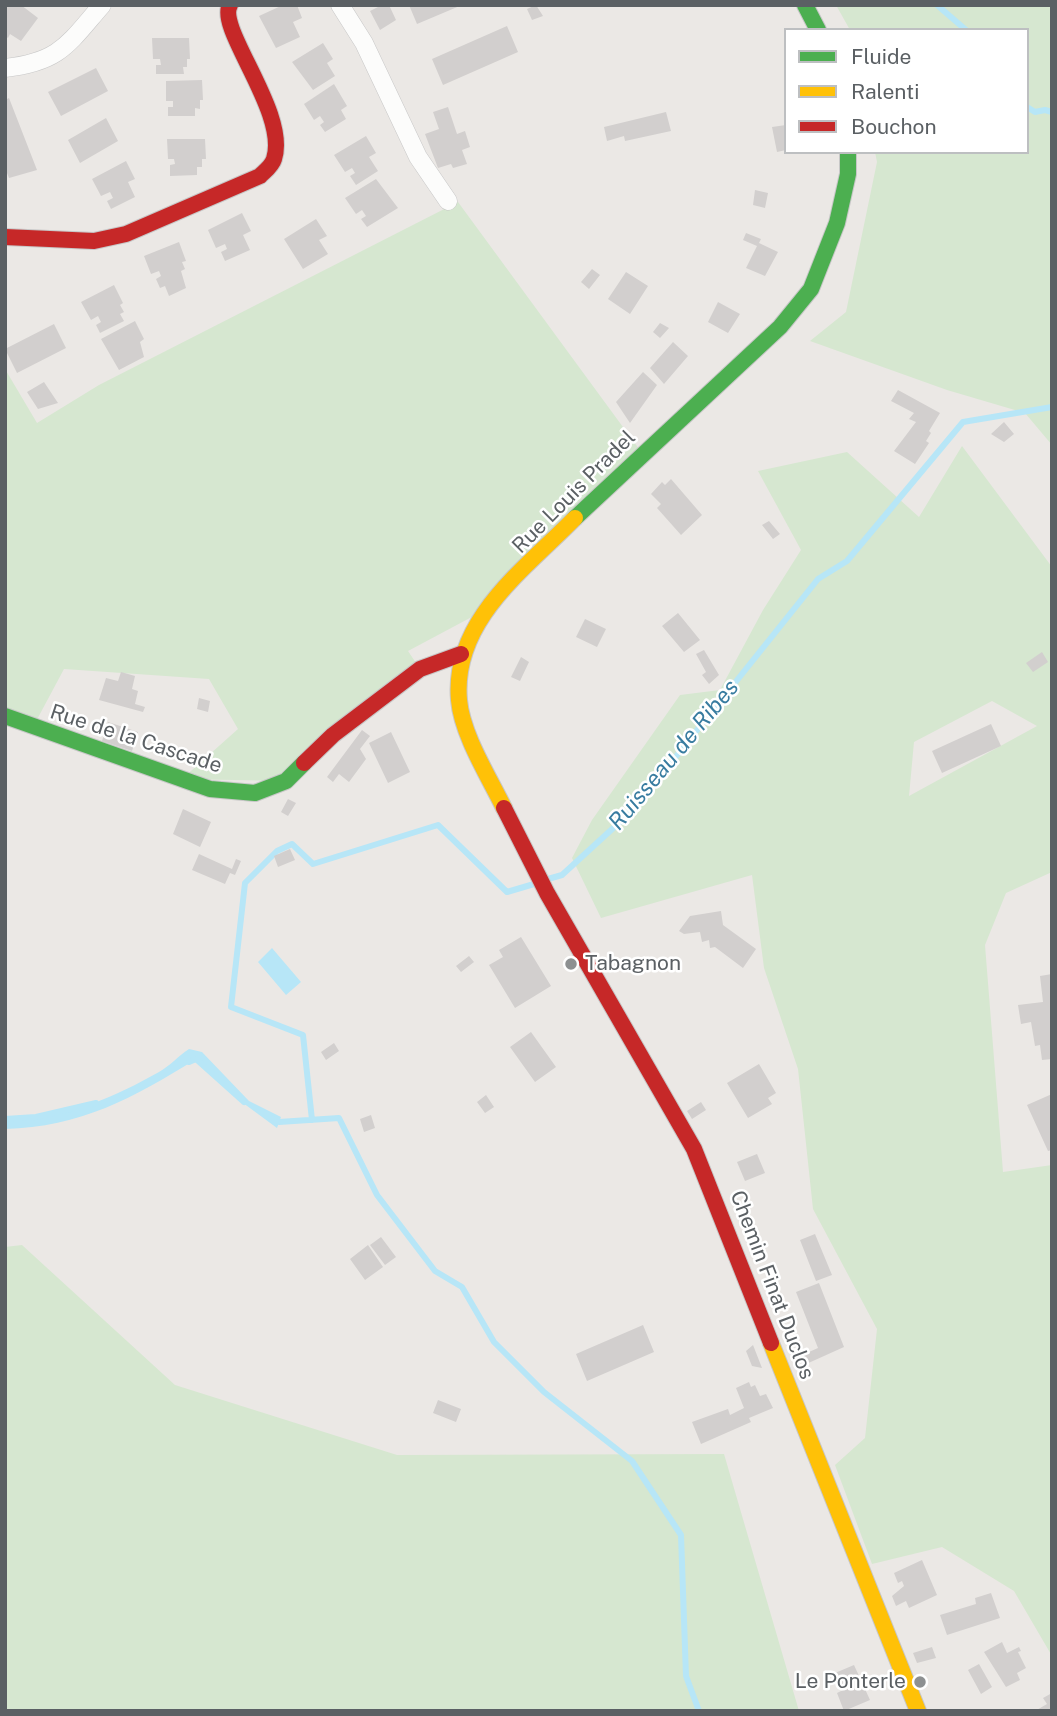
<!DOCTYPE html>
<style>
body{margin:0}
#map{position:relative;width:1057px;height:1716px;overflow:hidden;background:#ebe8e5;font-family:"Public Sans",sans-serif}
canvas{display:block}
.frame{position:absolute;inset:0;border:7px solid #5b6064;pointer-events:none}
.legend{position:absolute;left:784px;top:28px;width:245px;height:126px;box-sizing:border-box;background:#fff;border:2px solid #bdbfc1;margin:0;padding:9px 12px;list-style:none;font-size:21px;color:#5b6064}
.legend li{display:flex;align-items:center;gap:14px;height:35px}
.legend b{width:35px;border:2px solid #bdbfc1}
</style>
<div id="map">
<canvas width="1057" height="1716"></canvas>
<div class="frame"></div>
<ul class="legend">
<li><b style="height:9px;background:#4caf50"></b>Fluide</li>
<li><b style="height:9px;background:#ffc107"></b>Ralenti</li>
<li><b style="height:9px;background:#c62828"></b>Bouchon</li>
</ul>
</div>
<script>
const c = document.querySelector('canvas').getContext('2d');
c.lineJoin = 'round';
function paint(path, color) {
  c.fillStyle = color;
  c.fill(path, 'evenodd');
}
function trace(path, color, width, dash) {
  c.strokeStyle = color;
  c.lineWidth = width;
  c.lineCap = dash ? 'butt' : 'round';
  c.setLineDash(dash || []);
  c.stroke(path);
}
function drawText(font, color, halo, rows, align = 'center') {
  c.font = font + ' "Public Sans",sans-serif';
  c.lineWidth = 5;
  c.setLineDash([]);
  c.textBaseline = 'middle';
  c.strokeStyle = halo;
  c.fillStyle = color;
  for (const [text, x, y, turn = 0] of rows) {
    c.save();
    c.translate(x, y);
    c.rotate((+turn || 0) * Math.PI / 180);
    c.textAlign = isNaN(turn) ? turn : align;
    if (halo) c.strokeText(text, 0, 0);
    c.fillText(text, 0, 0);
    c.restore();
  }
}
paint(new Path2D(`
 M 836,5 L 1052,5 L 1052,445 L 1025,413 L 947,390 L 810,341 L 846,312 L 877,162 L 875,152 L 1027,152 L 1027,30 L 850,30 Z
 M 458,202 L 642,453 L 483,611 L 408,651 L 420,669 L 286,781 L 182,779 L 238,729 L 209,679 L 64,669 L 33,727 L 5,716 L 5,369 L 37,423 L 99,385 Z
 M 962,446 L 1052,567 L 1052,872 L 1006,893 L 985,945 L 1003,1172 L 1052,1165 L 1052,1656 L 1014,1591 L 942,1547 L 872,1564 L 835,1465 L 865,1438 L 877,1329 L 813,1209 L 798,1069 L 764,968 L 752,875 L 601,918 L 572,858 L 592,820 L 680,695 L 720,690 L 763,610 L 801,550 L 758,471 L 847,452 L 919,517 ZM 992,701 L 1037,726 L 909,796 L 914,742 Z
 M 22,1245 L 175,1385 L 397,1455 L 724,1454 L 799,1711 L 5,1711 L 5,1247 Z`), '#d6e7d0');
paint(new Path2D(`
 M 272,948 L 301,982 L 286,995 L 258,962 Z
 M 189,1049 L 202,1052 L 249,1101 L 281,1117 L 277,1128 L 239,1100 L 196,1059 C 134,1098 80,1127 5,1129 L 5,1117 C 61,1121 111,1099 159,1072 C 170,1066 178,1056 189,1049 Z`), '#b7e6f7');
trace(new Path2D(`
 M 937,5 L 966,30
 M 1027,107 L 1035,112 L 1045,110 L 1052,112
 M 548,879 L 562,875 L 634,809 L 818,579 L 847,561 L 963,422 L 1052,407
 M 189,1062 L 196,1059 L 244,1102
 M 272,1118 L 279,1122 L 339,1118 L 377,1195 L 435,1271 L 462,1287 L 494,1342 L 544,1392 L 632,1461 L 681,1535 L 686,1676 L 699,1711
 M 5,1119 L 36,1117 L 96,1103
 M 312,1120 L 303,1035 L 231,1007 L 245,883 L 277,851 L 292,844 L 313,864 L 438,825 L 507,892 L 534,884`), '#b7e6f7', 6);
paint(new Path2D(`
 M 5,5 L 21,5 L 38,18 L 21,41 L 10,34 L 8,38 L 5,36 Z
 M 283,5 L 297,5 L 302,18 L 293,22 L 300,37 L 276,48 L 259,16 Z
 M 382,5 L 389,5 L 396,20 L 380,30 L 370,11 Z
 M 409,5 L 462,5 L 417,24 Z
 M 536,5 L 543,16 L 532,20 L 527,9 Z
 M 507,26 L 518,52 L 443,85 L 432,59 Z
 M 152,38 L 189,38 L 190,59 L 187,59 L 187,67 L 183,67 L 184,74 L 156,74 L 156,65 L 161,65 L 160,59 L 153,59 Z
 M 323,43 L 333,59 L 327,63 L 335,76 L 313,90 L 292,62 Z
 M 96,68 L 108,91 L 61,116 L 48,92 Z
 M 202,80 L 203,100 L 200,100 L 200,109 L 195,108 L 195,116 L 168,116 L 168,107 L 173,107 L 173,101 L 166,101 L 166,81 Z
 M 334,84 L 347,106 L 341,110 L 346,119 L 325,132 L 320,125 L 324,122 L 320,116 L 314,120 L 304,104 Z
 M 9,98 L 37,170 L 9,178 L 5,168 L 5,100 Z
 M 448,107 L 457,134 L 465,131 L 470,147 L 462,150 L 467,164 L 453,168 L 451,164 L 438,168 L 425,134 L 439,129 L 433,112 Z
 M 666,112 L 671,131 L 625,141 L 624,136 L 607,141 L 604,127 Z
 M 106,118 L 118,141 L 80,163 L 68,140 Z
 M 786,125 L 786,150 L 777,152 L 772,127 Z
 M 366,136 L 376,153 L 369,157 L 378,171 L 356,185 L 350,176 L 355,173 L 352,168 L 345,172 L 334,155 Z
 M 167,139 L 205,139 L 206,159 L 202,159 L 202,167 L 197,167 L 197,175 L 170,176 L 170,165 L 175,164 L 174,159 L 168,159 Z
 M 126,161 L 135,179 L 128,182 L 135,197 L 111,209 L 107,201 L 113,198 L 110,192 L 101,196 L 92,179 Z
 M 376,179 L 398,208 L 367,227 L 361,219 L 366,216 L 362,210 L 356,214 L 345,198 Z
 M 755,190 L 768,193 L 765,208 L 753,205 Z
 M 242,213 L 251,231 L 243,235 L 250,250 L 225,261 L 221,252 L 227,249 L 225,244 L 216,248 L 208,230 Z
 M 316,219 L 327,236 L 319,240 L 328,254 L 303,269 L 284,239 Z
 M 746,233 L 761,239 L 759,243 L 778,252 L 765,276 L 746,268 L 757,246 L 743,240 Z
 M 179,242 L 186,261 L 182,262 L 185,269 L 181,271 L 186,288 L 169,296 L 165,286 L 160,288 L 156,279 L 161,276 L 159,271 L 151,274 L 144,256 Z
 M 592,269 L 600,275 L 589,289 L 581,282 Z
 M 626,272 L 648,286 L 630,314 L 608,299 Z
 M 114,285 L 123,303 L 120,305 L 124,312 L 120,314 L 124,321 L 100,333 L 96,325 L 101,322 L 98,316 L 91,320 L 81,302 Z
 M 718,302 L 740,314 L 728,333 L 708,322 Z
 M 135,321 L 144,339 L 140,342 L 144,357 L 119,370 L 101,339 Z
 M 660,323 L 669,328 L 660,338 L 653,332 Z
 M 54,324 L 66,348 L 17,373 L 5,349 Z
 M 673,342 L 688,356 L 664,384 L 650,368 Z
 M 643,372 L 657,385 L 630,423 L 616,402 Z
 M 44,382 L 58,403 L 38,409 L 27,392 Z
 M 898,390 L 940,413 L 929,431 L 931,433 L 926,441 L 929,443 L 915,464 L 894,451 L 916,422 L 909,419 L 914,413 L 891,401 Z
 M 1004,422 L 1014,434 L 1004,442 L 991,434 Z
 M 671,479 L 702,515 L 681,535 L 657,508 L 661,504 L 651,494 L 662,482 L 665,485 Z
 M 769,521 L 780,534 L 773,539 L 762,525 Z
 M 678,613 L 700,640 L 684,652 L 662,626 Z
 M 585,619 L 606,629 L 597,647 L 576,637 Z
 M 704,650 L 719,675 L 709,684 L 702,675 L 706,672 L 696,654 Z
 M 1042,652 L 1048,662 L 1033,672 L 1026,663 Z
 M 521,657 L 529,662 L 520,681 L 511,677 Z
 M 121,672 L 135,676 L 132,689 L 138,691 L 135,704 L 145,707 L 143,712 L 99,700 L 106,678 L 118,681 Z
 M 199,698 L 210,701 L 208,712 L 197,709 Z
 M 108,722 L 138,732 L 132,751 L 102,741 Z
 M 991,724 L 1001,746 L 942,773 L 932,751 Z
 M 362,730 L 370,736 L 360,749 L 366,759 L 349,782 L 339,774 L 333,782 L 327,777 Z
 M 391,732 L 410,772 L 388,783 L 369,743 Z
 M 288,799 L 296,803 L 288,816 L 281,812 Z
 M 183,809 L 211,822 L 200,847 L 173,834 Z
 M 290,849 L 295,860 L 278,867 L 274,856 Z
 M 199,854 L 232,869 L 236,859 L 241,861 L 235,875 L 230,873 L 225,884 L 192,870 Z
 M 721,911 L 723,925 L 756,949 L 743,968 L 715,947 L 710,948 L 709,940 L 702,942 L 700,932 L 684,934 L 679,931 L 690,916 Z
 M 521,937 L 551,986 L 515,1008 L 489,965 L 503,957 L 499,950 Z
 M 469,956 L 474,962 L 461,972 L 456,966 Z
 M 1052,974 L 1052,1059 L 1042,1060 L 1040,1045 L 1035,1046 L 1031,1022 L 1021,1024 L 1018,1005 L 1043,1002 L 1040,976 Z
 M 531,1032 L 556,1067 L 535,1082 L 510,1047 Z
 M 334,1043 L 339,1051 L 326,1060 L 321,1052 Z
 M 759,1064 L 776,1093 L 768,1098 L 772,1104 L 748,1118 L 727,1083 Z
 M 1052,1094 L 1052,1150 L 1048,1151 L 1027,1105 Z
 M 486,1095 L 494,1107 L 485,1113 L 477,1102 Z
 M 701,1102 L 706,1110 L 692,1119 L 687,1111 Z
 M 371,1115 L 375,1128 L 364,1132 L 360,1119 Z
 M 757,1154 L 765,1173 L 745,1181 L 737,1162 Z
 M 815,1234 L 832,1275 L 816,1281 L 800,1240 Z
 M 381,1237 L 396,1257 L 385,1265 L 370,1245 Z
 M 368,1245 L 383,1267 L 365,1280 L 350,1259 Z
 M 819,1283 L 844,1347 L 804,1365 L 800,1356 L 818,1348 L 796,1292 Z
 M 643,1325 L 654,1352 L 587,1381 L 576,1354 Z
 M 753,1345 L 762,1368 L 752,1366 L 746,1351 Z
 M 749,1382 L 751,1387 L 755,1385 L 760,1396 L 766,1394 L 773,1408 L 749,1418 L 751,1422 L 701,1444 L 692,1422 L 728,1409 L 730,1415 L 744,1408 L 736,1388 Z
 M 438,1400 L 461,1409 L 456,1422 L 433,1413 Z
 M 922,1560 L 937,1595 L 909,1608 L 906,1601 L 896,1606 L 892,1596 L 904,1586 L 902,1581 L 898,1583 L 894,1573 Z
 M 991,1593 L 1000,1618 L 947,1635 L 940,1615 L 976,1604 L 975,1598 Z
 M 1002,1642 L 1007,1653 L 1019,1647 L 1021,1651 L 1018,1652 L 1026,1668 L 1017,1673 L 1020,1680 L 1006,1687 L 984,1652 Z
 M 932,1647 L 936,1658 L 917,1663 L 913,1653 Z
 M 979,1664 L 992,1687 L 981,1694 L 968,1670 Z
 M 854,1665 L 870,1700 L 844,1711 L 837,1693 L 843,1690 L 835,1673 Z
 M 1052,1693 L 1052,1711 L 1035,1711 L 1047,1704 L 1043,1698 Z`), '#d2cfce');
const street = new Path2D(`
 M 340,5 L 364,43 L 418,157 L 448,201
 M 5,68 C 60,62 68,44 102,5`);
const fast = new Path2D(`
 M 805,5 L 818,30
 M 575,518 L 780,327 L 811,289 L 837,223 L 848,174 L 848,152
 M 5,716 L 210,789 L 255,793 L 286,781 L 304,763`);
const slow = new Path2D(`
 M 504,808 C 489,777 462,735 459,700 C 452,620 525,569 575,518
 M 771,1343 L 918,1711`);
const jam = new Path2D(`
 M 5,237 L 94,241 L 126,234 L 260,176 C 265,171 272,166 274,159 C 289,113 216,28 230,5
 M 304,763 L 333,735 L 420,669 L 461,654
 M 504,808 L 547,893 L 694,1149 L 771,1343`);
trace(street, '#c7c7c7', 19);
trace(fast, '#c7c7c7', 18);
trace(slow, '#c7c7c7', 18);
trace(jam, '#c7c7c7', 18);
trace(street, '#fcfcfb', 18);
trace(fast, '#4caf50', 16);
trace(slow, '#ffc107', 16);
trace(jam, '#c62828', 16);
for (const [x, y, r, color] of [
 [571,964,7,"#8d9091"],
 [920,1682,7,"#8d9091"]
]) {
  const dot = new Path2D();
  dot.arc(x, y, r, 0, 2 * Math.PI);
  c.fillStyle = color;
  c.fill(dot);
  trace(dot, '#fff', 2.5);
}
drawText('21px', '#5b6064', '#fff', [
 ["Rue Louis Pradel",574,492,-45],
 ["Rue de la Cascade",136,739,18],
 ["Chemin Finat Duclos",772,1285,69]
]);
drawText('21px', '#5b6064', '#fff', [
 ["Tabagnon",585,964],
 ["Le Ponterle",906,1682,"right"]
], 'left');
drawText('italic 23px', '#387ca0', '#fff', [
 ["Ruisseau de Ribes",674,755,-50]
]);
</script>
